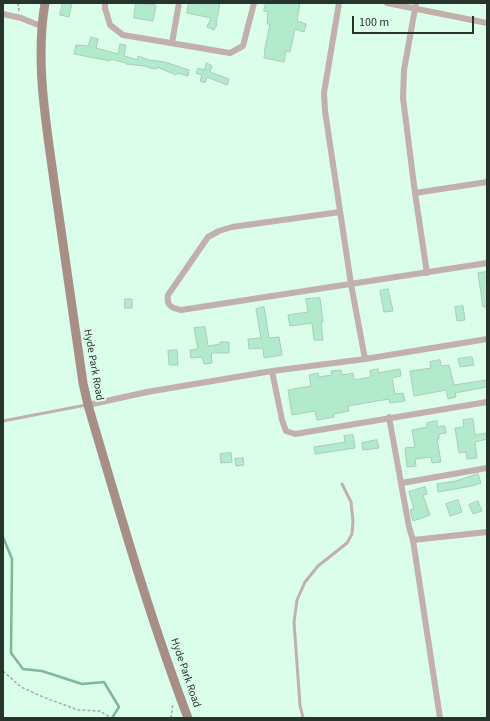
<!DOCTYPE html>
<style>
body{margin:0}
#map{position:relative;width:490px;height:721px;overflow:hidden;background:#dafeea;font-family:"Source Sans 3",sans-serif}
canvas{display:block}
.frame{position:absolute;inset:0;border:4px solid #27342d;pointer-events:none}
.scale{position:absolute;left:352px;top:16px;width:122px;height:18px;box-sizing:border-box;border:2px solid #27342d;border-top:0;padding-left:5px;font-size:12px;line-height:14px;white-space:nowrap;color:#27342d;-webkit-text-stroke:3px #dafeea;paint-order:stroke}
</style>
<div id="map">
<canvas width="490" height="721"></canvas>
<div class="frame"></div>
<div class="scale">100 m</div>
</div>
<script>
const c = document.querySelector('canvas').getContext('2d');
c.lineJoin = 'round';
function trace(path, color, width, dash) {
  c.strokeStyle = color;
  c.lineWidth = width;
  c.lineCap = dash ? 'butt' : 'round';
  c.setLineDash(dash || []);
  c.stroke(path);
}
function paint(path, color) {
  c.fillStyle = color;
  c.fill(path, 'evenodd');
}
function drawText(font, color, halo, rows, align = 'center') {
  c.font = font + ' "Source Sans 3",sans-serif';
  c.lineWidth = 4;
  c.setLineDash([]);
  c.textBaseline = 'middle';
  c.strokeStyle = halo;
  c.fillStyle = color;
  for (const [text, x, y, turn = 0] of rows) {
    c.save();
    c.translate(x, y);
    c.rotate((+turn || 0) * Math.PI / 180);
    c.textAlign = isNaN(turn) ? turn : align;
    if (halo) c.strokeText(text, 0, 0);
    c.fillText(text, 0, 0);
    c.restore();
  }
}
trace(new Path2D(`
 M 3,537 L 12,559 L 11,653 L 23,669 L 42,671 L 82,684 L 104,682 L 119,707 L 112,718`), '#80b699', 2.5);
const building = new Path2D(`
 M 63,3 L 72,3 L 69,17 L 60,15 Z
 M 136,3 L 156,5 L 153,21 L 134,18 Z
 M 189,3 L 220,3 L 216,24 L 217,24 L 214,30 L 207,27 L 211,18 L 187,13 Z
 M 266,3 L 300,3 L 297,21 L 306,24 L 304,32 L 295,29 L 290,52 L 286,51 L 284,62 L 264,58 L 265,48 L 270,24 L 267,24 L 268,12 L 264,11 Z
 M 91,37 L 98,39 L 96,48 L 118,54 L 120,44 L 126,45 L 124,56 L 138,60 L 138,56 L 149,60 L 165,62 L 189,70 L 188,76 L 177,73 L 176,75 L 157,67 L 157,69 L 150,68 L 144,66 L 126,64 L 126,63 L 110,59 L 110,61 L 74,54 L 76,45 L 88,46 Z
 M 207,63 L 212,66 L 210,72 L 229,79 L 227,85 L 207,77 L 205,83 L 200,81 L 202,75 L 196,73 L 198,68 L 204,70 Z
 M 487,272 L 487,307 L 483,307 L 478,273 Z
 M 388,289 L 393,311 L 384,312 L 380,291 Z
 M 320,298 L 323,322 L 321,322 L 323,340 L 314,340 L 312,323 L 290,326 L 288,315 L 308,312 L 306,299 Z
 M 125,299 L 132,299 L 132,308 L 125,308 Z
 M 463,306 L 465,320 L 457,321 L 455,307 Z
 M 264,307 L 269,338 L 279,337 L 282,355 L 264,358 L 263,348 L 249,349 L 248,339 L 261,338 L 256,309 Z
 M 205,327 L 208,346 L 220,344 L 220,342 L 229,342 L 229,353 L 211,353 L 212,363 L 204,364 L 202,357 L 191,358 L 190,350 L 198,349 L 194,328 Z
 M 177,350 L 178,365 L 169,365 L 168,351 Z
 M 472,357 L 474,365 L 460,367 L 458,359 Z
 M 440,360 L 441,366 L 449,365 L 454,385 L 487,380 L 487,387 L 455,393 L 456,397 L 448,399 L 446,390 L 414,396 L 410,371 L 431,368 L 430,362 Z
 M 378,369 L 378,373 L 400,369 L 401,376 L 392,378 L 395,394 L 403,393 L 405,401 L 390,403 L 389,399 L 348,406 L 349,411 L 334,414 L 334,417 L 317,420 L 315,411 L 292,415 L 288,390 L 311,386 L 309,375 L 318,373 L 319,377 L 332,375 L 331,371 L 341,370 L 342,375 L 353,373 L 354,380 L 371,377 L 370,371 Z
 M 473,419 L 475,435 L 487,433 L 487,439 L 475,442 L 477,458 L 467,459 L 466,452 L 459,453 L 455,428 L 464,427 L 463,420 Z
 M 437,421 L 437,427 L 445,426 L 446,433 L 439,434 L 439,439 L 437,439 L 441,462 L 432,463 L 431,457 L 415,459 L 416,466 L 407,467 L 405,448 L 415,447 L 412,430 L 427,427 L 427,423 Z
 M 353,435 L 355,448 L 315,454 L 314,447 L 345,442 L 344,436 Z
 M 377,440 L 379,448 L 363,450 L 362,443 Z
 M 231,453 L 232,462 L 221,463 L 220,454 Z
 M 243,458 L 244,465 L 236,466 L 235,459 Z
 M 478,474 L 481,483 L 472,486 L 438,492 L 437,484 L 456,481 Z
 M 425,487 L 427,494 L 423,495 L 430,515 L 413,521 L 410,510 L 414,509 L 409,492 Z
 M 458,500 L 462,512 L 450,516 L 446,504 Z
 M 478,501 L 482,511 L 473,514 L 469,505 Z`);
paint(building, '#b2eacc');
trace(building, '#aaccb9', 1);
trace(new Path2D(`
 M 18,3 L 19,11
 M 3,671 L 21,687 L 43,697 L 78,710 L 100,711 L 111,718
 M 171,718 L 173,703`), '#97b2a3', 1.5, [3, 2]);
trace(new Path2D(`
 M 3,421 L 86,405
 M 303,718 L 300,705 L 294,622 L 297,600 L 305,582 L 318,566 L 347,543 L 352,534 L 353,521 L 351,502 L 342,484`), '#c1b0ab', 3);
trace(new Path2D(`
 M 105,3 L 105,8 L 110,25 L 123,35 L 230,53 L 243,46 L 254,3
 M 339,3 L 324,93 L 325,111 L 351,284 L 365,359
 M 387,3 L 487,23
 M 416,3 L 404,70 L 403,98 L 415,193 L 427,273
 M 3,14 L 21,18 L 41,26
 M 172,43 L 179,3
 M 415,193 L 487,182
 M 340,212 L 232,227 L 219,231 L 208,237 L 168,295 C 166,306 172,308 181,310 L 487,263
 M 272,371 L 282,420 L 286,431 L 295,434 L 487,402
 M 88,405 L 147,392 L 272,371 L 365,359 L 487,339
 M 389,417 L 409,527 L 413,540 L 487,532
 M 402,483 L 487,468
 M 413,540 L 440,718`), '#c1b0ab', 6);
trace(new Path2D(`
 M 45,3 C 35,62 46,122 54,181 C 63,248 73,315 83,383 L 88,405 C 119,510 149,616 188,718`), '#a78f88', 9);
drawText('11px', '#27342d', '#dafeea', [
 ["Hyde Park Road",93,365,80],
 ["Hyde Park Road",185,673,71]
]);
</script>
